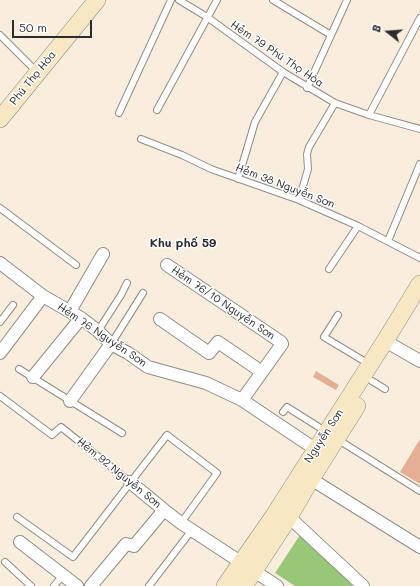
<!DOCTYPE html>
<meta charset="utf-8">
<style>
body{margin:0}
#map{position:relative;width:420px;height:586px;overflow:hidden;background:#f9eede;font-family:Mali,sans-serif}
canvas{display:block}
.north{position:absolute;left:368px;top:12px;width:40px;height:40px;-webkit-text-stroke:3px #fff;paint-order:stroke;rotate:287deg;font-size:11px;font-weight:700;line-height:16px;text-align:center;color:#2b2b2b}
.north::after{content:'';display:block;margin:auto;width:14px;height:18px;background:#2b2b2b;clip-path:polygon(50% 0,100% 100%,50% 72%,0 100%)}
.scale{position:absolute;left:12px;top:20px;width:80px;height:18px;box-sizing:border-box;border:2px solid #2b2b2b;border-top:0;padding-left:5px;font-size:12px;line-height:14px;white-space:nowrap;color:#2b2b2b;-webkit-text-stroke:3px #fff;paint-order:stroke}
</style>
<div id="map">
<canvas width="420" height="586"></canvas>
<div class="north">B</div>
<div class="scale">50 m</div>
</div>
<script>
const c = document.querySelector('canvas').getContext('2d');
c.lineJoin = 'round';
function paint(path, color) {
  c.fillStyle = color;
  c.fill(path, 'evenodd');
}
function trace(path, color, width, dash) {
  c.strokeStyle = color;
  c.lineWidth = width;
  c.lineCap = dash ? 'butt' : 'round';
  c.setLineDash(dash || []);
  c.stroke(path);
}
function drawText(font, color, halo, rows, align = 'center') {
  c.font = font + ' Mali,sans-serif';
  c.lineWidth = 3;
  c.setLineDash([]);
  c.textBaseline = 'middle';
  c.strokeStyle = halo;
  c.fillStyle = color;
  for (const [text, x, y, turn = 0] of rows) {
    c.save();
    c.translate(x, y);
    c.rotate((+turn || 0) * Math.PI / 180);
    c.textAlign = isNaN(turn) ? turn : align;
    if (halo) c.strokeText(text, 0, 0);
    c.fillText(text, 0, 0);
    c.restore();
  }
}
paint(new Path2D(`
 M 300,535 L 353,586 L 295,586 L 275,573 Z`), '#97c877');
paint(new Path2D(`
 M 316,371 L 339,385 L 336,390 L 313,377 Z
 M 420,439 L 420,484 L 400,472 Z`), '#e5af95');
const lane = new Path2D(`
 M 179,0 L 207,17 L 283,72 L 335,103 L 369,115 L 420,129
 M 273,0 L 331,35
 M 0,35 L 37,72
 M 307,88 L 347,0
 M 157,110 L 217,0
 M 119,113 L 171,0
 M 369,115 L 420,18
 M 141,139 L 182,155 L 211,169 L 299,200 L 358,226 L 420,258
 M 238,179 L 255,122 L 283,72
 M 299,200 L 308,169 L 307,154 L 309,147 L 335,103
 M 0,208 L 76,265
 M 388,241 L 420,164
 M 329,269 L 358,226
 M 338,315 L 324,337 L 369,364
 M 0,322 L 13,305
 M 98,331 L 121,295 L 127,283
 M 111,344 L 143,293
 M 19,369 L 122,433
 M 372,381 L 385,389
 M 0,396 L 52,435 L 61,427 L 130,482
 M 283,412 L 287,407 L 325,431
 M 337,439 L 420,491
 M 17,517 L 73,557 L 167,435 L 217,473 L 181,523
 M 5,562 L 31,586
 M 54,586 L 63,575
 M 149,586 L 192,530`);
const street = new Path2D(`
 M 0,263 L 43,296 L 81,318 L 98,331 L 111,344 L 128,353 L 148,367 L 206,383 L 242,400 L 315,449
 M 167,265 L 281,342 L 282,344 L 242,400
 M 70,311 L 103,254
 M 160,319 L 209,353 L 218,342 L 262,372
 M 385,341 L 420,361
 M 0,353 L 43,296
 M 33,377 L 81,318
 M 70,401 L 111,344
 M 311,479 L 420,547
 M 130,482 L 164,510 L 181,523 L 277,586
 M 289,517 L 363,586
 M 20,542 L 77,586
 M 91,586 L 126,544 L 134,546 L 164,510`);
const secondary = new Path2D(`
 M 0,119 L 97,0
 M 225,586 L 273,517 L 385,341 L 420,284
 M 244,586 L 289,517 L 311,479 L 357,406`);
trace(lane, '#928c84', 8);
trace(street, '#928c84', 14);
trace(secondary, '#928c84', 18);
trace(lane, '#fff', 6);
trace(street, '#fff', 12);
trace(secondary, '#f7e8c3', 17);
drawText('11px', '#2b2b2b', '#fff', [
 ["Hẻm 79 Phú Thọ Hòa",277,54,34],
 ["Phú Thọ Hòa",33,78,-51],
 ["Hẻm 38 Nguyễn Sơn",285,186,21],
 ["Hẻm 76/10 Nguyễn Sơn",223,303,34],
 ["Hẻm 76 Nguyễn Sơn",102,335,34],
 ["Nguyễn Sơn",324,436,-57],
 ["Hẻm 92 Nguyễn Sơn",119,473,39]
]);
drawText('bold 12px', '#2b2b2b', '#fff', [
 ["Khu phố 59",183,243]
]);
</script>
